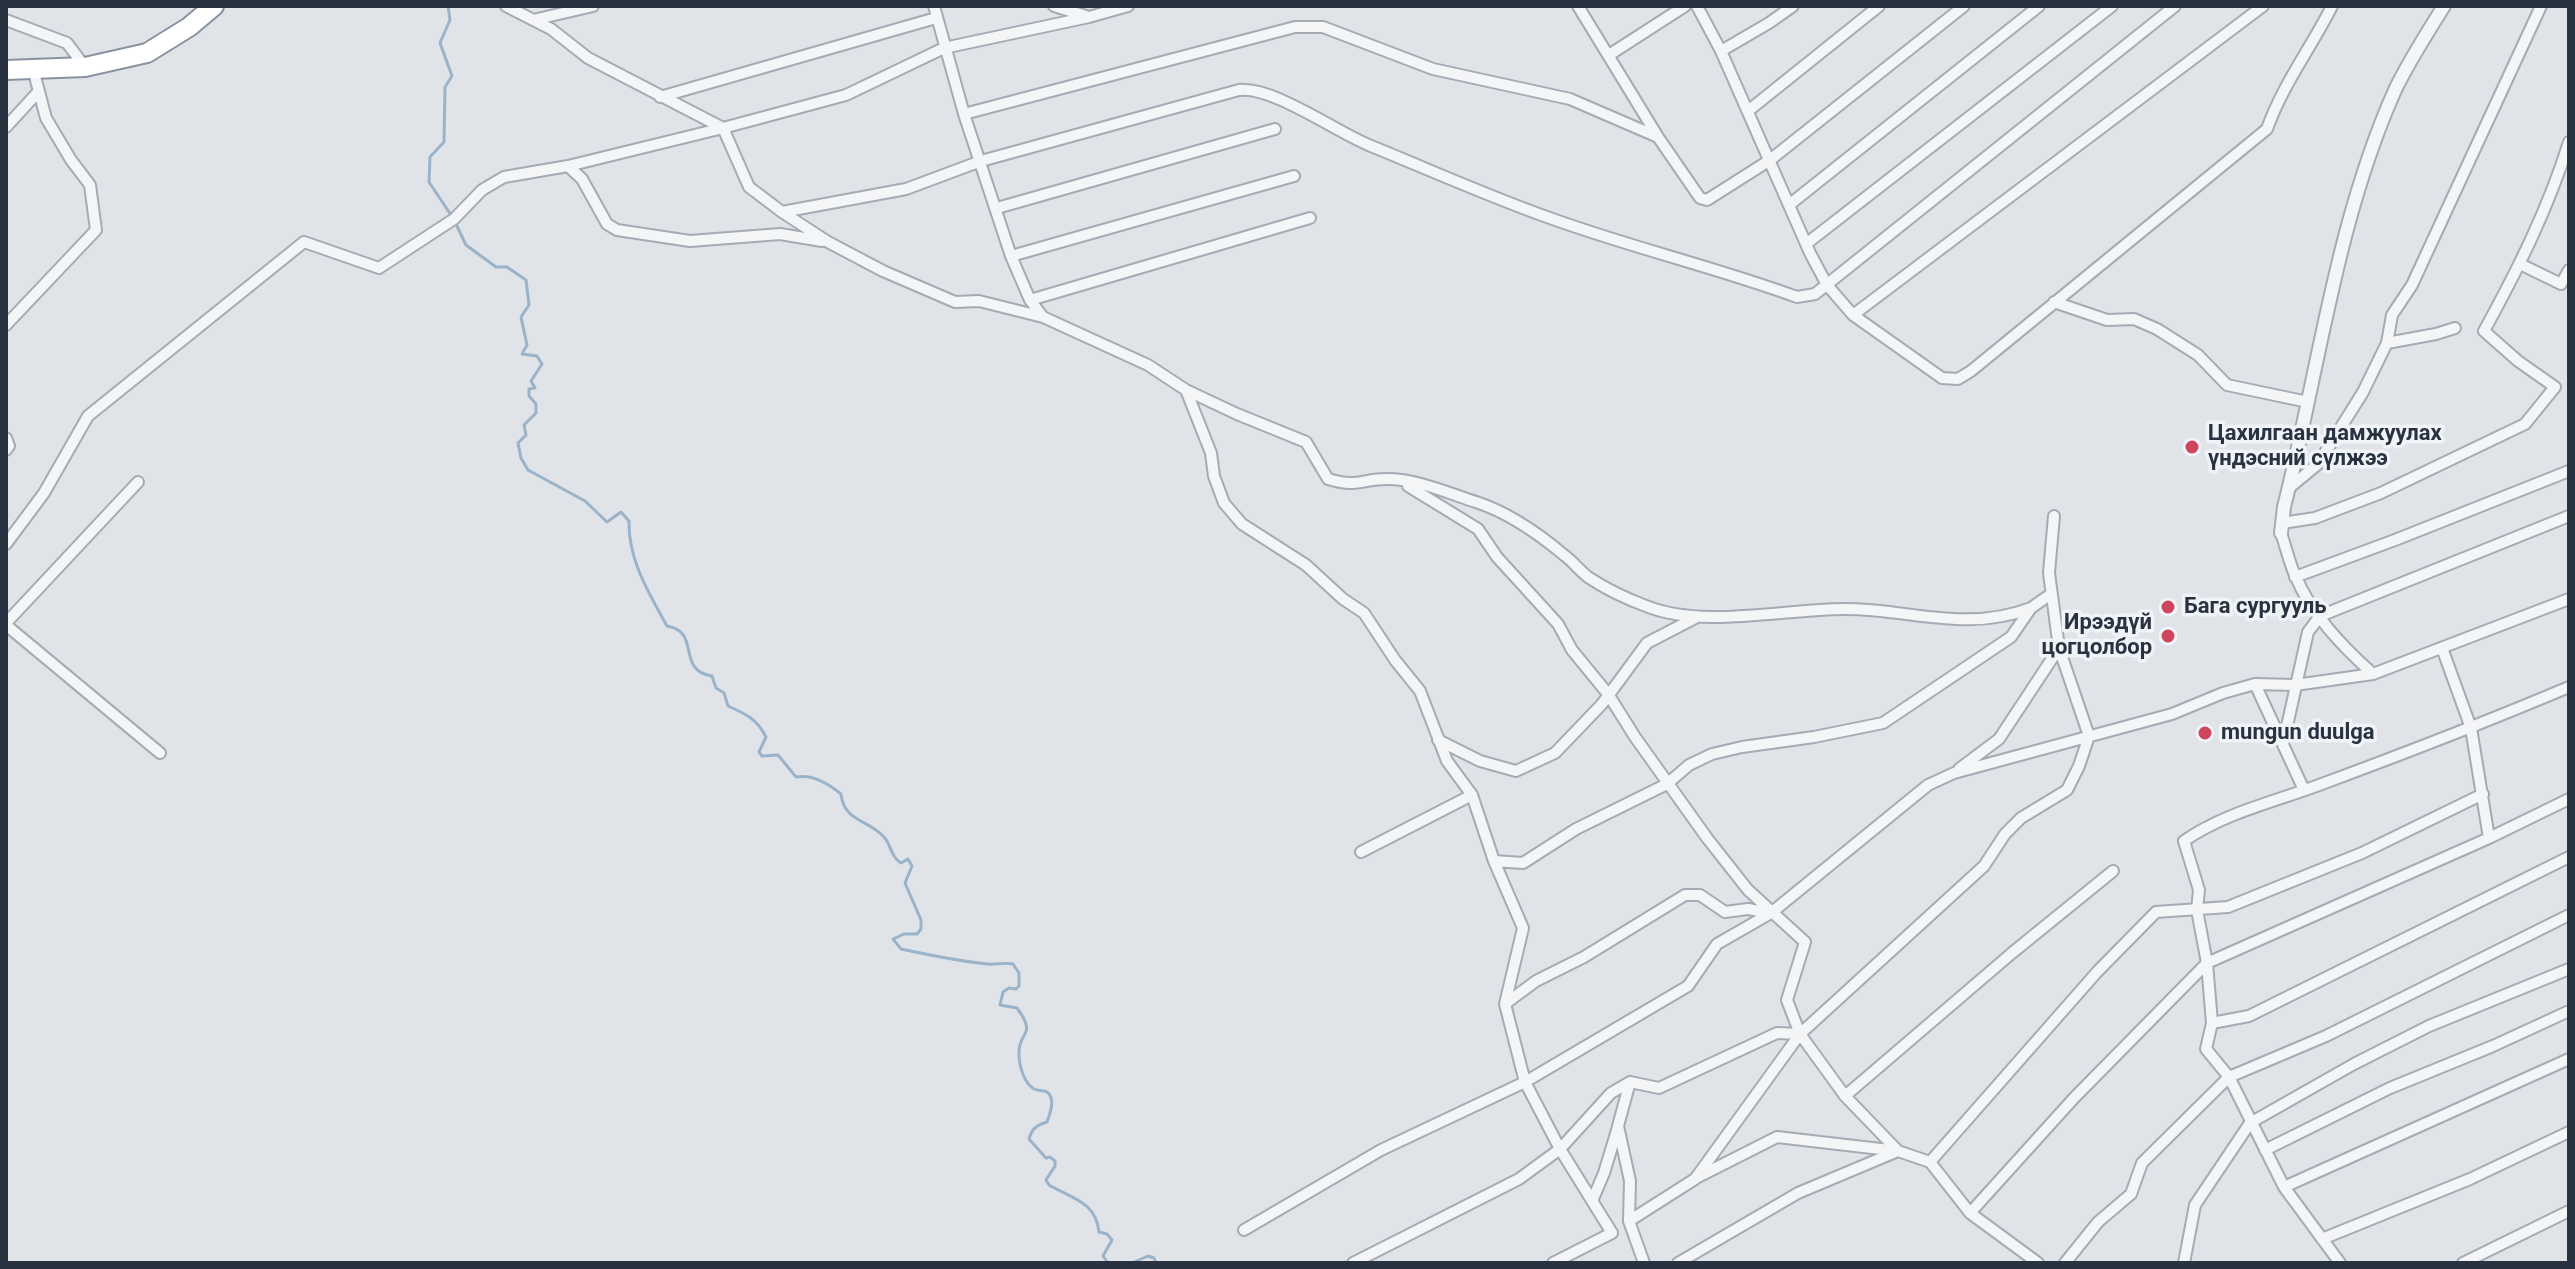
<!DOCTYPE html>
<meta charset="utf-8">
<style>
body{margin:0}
#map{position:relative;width:2575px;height:1269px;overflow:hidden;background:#e0e4e9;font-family:Roboto,sans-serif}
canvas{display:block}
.frame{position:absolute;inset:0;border:8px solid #293241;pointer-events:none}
</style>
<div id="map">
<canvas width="2575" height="1269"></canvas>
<div class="frame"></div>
</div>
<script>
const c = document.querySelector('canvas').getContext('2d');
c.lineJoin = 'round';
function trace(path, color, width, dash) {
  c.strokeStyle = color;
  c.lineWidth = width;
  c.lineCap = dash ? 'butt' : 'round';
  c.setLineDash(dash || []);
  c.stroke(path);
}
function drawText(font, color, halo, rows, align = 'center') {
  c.font = font + ' Roboto,sans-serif';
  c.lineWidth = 7;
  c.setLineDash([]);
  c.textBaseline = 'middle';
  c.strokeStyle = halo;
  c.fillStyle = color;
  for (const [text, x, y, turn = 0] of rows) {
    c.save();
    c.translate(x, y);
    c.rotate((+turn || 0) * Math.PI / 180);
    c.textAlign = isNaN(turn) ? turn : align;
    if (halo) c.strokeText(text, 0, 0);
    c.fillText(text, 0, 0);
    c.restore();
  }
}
trace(new Path2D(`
 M 448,6 L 450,20 L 440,43 L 452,76 L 445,87 L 444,142 L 430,157 L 429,182 L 451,215
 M 455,222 L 466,245 L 496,267 L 507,267 L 526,280 L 529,305 L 521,317 L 527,345 L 522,354 L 537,356 L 542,364 L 531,381 L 535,388 L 529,389 L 529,396 L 536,404 L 536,413 L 524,425 L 526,435 L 518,443 L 521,458 L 528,470 L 585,501 L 607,522 L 621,512 L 629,521 C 628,560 649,593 667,626 C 702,632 675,670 712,676 L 716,688 L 724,693 L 728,706 C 746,714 757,719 766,737 L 759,752 L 762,756 L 778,755 L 796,777 C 812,774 829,784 841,794 C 844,822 868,819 884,837 C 892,846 890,856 901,863 L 908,859 L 912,866 L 905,883 L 921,920 L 921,929 L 917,934 L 904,934 L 893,939 L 901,949 C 929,955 958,961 987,964 C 996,965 1004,962 1013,964 L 1019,973 L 1019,986 L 1016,989 L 1009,988 L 1003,992 L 1000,1005 L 1017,1008 C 1038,1037 1018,1030 1019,1054 C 1019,1066 1024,1083 1034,1089 C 1038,1091 1043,1090 1047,1092 C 1056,1098 1050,1114 1047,1122 C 1037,1125 1032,1128 1029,1139 L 1046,1158 L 1050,1157 L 1055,1161 L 1055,1166 L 1046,1180 L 1049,1185 C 1073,1199 1096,1202 1099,1232 L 1107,1234 L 1112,1240 L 1103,1256 L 1108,1263
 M 1132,1263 L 1148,1256 L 1154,1258 L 1156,1263`), '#9bb3c9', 3);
const minor = new Path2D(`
 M 506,6 L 551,29 L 588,58 L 723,128 L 846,95 L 944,48 L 1089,17 L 1128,6
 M 934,6 L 964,114 L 1011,256 L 1030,300 L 1043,317 L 1148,365 L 1186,390 L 1237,414 L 1306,442 L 1328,479 C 1358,488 1361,479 1387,479 C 1417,479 1448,493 1476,502 C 1507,512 1539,534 1564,555 C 1574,562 1581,573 1591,579 C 1608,590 1627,599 1646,606 C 1703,629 1783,609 1845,609 C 1911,609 1965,633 2031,608
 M 1054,6 L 1086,16
 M 1578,6 L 1658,137 L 1700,198 L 1707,200 L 1770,160 L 1964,6
 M 1697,6 L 1721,51 L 1810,253 L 1827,285 L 1853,315 L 1942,378 L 1958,379 L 1971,371 L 2267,129 C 2283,84 2311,48 2332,6
 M 6,20 L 67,43 L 85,67
 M 533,20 L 593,6
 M 1721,51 L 1769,23 L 1793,6
 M 1609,55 L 1685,6
 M 660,97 L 936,18
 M 1748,111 L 1879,6
 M 964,114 L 1295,27 L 1323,27 L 1433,69 L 1570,99 L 1658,137
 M 6,127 L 39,91
 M 568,166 L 582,179 L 607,224 L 617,230 L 690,241 L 780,234 L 822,241
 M 1789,205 L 2039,6
 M 997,208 L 1275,129
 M 782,212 L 906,189 L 981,161 L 1239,90 C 1273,86 1336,132 1371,146 C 1430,170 1488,196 1547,217 C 1629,247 1715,267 1797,297 L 1815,294 L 2175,6
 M 1806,244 L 2112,6
 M 1011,256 L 1294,176
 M 2520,264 L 2561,284 L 2569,270
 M 1030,300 L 1310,218
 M 2054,302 L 2107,320 L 2134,319 L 2157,329 L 2198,355 L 2227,385 L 2308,402
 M 1853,315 L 2263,6
 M 6,325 L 96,230 L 90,185 L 71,160 L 46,118 L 33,69
 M 2387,343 L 2436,334 L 2455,328
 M 1186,390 L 1211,453 L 1214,476 L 1224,503 L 1242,524 L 1306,565 L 1343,599 L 1364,613 L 1395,660 L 1420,691 L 1447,761 L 1472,795 L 1494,861 L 1523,928 L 1505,1004 L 1525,1082 L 1560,1149 L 1612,1233 L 1553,1263
 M 6,438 L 9,446 L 6,450
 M 1408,486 L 1478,529 L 1497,557 L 1558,624 L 1572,650 L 1608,694 L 1635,737 L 1707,838 L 1748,890 L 1805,942 L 1787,1000 L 1800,1034 L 1695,1179 L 1629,1221
 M 2289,488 L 2318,464 L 2363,392 L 2387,343 L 2392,315 L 2412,285 L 2541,6
 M 2282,523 L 2315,518 L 2381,493 L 2525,424 L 2555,387 L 2518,361 L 2484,331 C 2518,269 2548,209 2569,142
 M 2281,533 C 2286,547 2289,562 2295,575 C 2311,614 2342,646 2373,674
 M 6,544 L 44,493 L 88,416 L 304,242 L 379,268 L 454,219 L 482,190 L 504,177 L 568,166 L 723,128 L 749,187 L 782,212 L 828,242 L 883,271 L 955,302 L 979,301 L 1043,317
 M 2295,577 L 2395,540 L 2569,471
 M 6,623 L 138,482
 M 6,625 L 160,753
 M 2442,648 L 2471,728 L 2489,838
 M 2255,684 L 2304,790
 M 1438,740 L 1480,761 L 1516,771 L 1555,753 L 1602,704 L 1647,643 L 1697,617
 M 2283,744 L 2308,632 L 2320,616 L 2569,516
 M 1959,769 L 1999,739 L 2059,648
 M 1361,852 L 1472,795
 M 1494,861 L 1523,863 L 1576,829 L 1667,784 L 1689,765 L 1712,754 L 1742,747 L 1814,737 L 1883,723 L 2011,637 L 2031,608 L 2051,594
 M 1505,1004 L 1536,981 L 1584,957 L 1685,895 L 1700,895 L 1725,912 L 1748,909 L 1771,913
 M 2212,1023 L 2249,1016 L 2569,857
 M 1800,1034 L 1845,1096 L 1898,1151 L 1930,1162 L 1970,1213 L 2038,1263
 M 1630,1082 L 1618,1126 L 1630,1181 L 1629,1221 L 1644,1263
 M 1845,1096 L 2012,953 L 2113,871
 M 2265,1150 L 2390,1088 L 2493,1046 L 2569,1011
 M 1930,1162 L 2097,972 L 2156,912 L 2228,907 L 2362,853 L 2483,794
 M 1696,1178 L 1777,1137 L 1898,1151
 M 2284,1187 L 2569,1059
 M 1592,1201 L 1604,1173 L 1618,1127
 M 1970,1213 L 2074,1098 L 2207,963 L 2489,838 L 2569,799
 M 1244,1230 L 1381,1150 L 1525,1082 L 1688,986 L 1717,944 L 1771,913 L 1928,785 L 1954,773 L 2172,714 L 2223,693 L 2255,684 L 2295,685 L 2373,674 L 2569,599
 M 2322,1239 L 2470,1179 L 2569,1132
 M 1353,1263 L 1519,1179 L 1560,1149 L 1611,1093 L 1630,1082 L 1659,1088 L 1777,1033 L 1800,1034 L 1984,866 L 2005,834 L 2021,818 L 2067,790 L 2079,766 L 2089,736 L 2059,648 L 2049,573 L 2054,516
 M 1678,1263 L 1798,1193 L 1898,1151
 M 2065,1263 L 2098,1222 L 2131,1194 L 2142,1163 L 2229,1077 L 2326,1036 L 2569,915
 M 2184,1263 L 2195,1205 L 2250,1123 L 2354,1064 L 2429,1026 L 2569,969
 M 2340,1263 L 2284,1187 L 2229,1077 L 2206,1049 L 2212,1023 L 2207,963 L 2197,910 L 2199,890 L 2184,841 C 2224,813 2274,802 2319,785 C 2403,754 2486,722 2569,687
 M 2463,1263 L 2569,1211`);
const tertiary = new Path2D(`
 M 2281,533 L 2284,507 C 2319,369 2336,222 2395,90 C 2409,61 2427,33 2444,6`);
const trunk = new Path2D(`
 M 6,70 L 85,67 L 147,53 L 189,27 L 214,6`);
trace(minor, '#a5abb3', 14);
trace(tertiary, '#a5abb3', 16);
trace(trunk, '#8892a0', 22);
trace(minor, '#f3f5f7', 10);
trace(tertiary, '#f3f5f7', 12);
trace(trunk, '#fff', 18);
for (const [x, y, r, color] of [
 [2192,447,8,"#ce455e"],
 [2168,607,8,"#ce455e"],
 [2168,636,8,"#ce455e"],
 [2205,733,8,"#ce455e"]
]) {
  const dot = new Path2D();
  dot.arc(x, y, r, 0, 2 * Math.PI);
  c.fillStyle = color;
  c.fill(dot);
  trace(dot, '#f0f3f7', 3);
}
drawText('bold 22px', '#293241', '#f0f3f7', [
 ["Цахилгаан дамжуулах",2208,434],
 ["үндэсний сүлжээ",2208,459],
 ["Бага сургууль",2184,607],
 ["Ирээдүй",2152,623,"right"],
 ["цогцолбор",2152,648,"right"],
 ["mungun duulga",2221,733]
], 'left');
</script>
